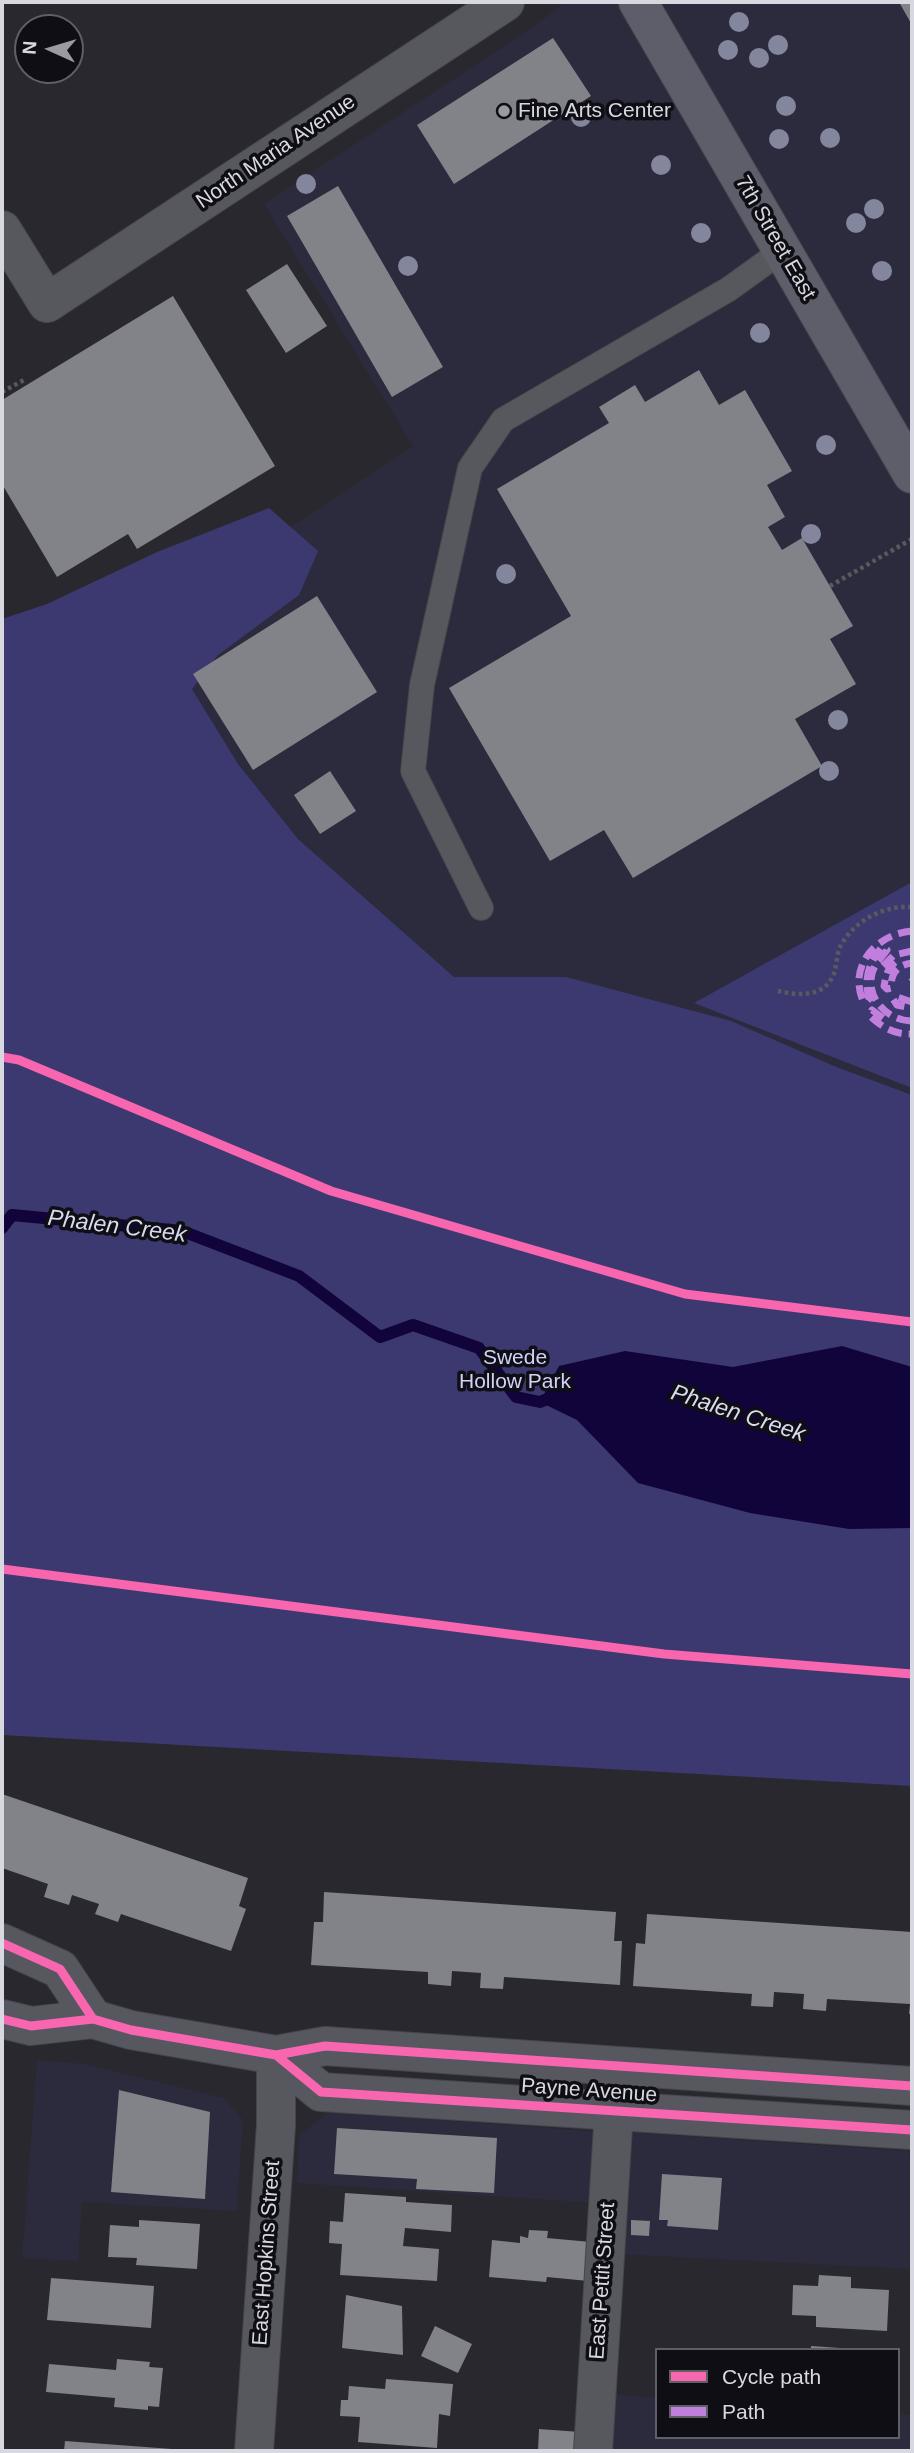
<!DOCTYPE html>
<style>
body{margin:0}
#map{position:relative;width:914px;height:2453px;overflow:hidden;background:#28282e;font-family:Helvetica,sans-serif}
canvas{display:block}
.frame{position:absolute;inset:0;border:4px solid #d8d8e1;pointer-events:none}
.legend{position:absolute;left:655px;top:2348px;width:245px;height:91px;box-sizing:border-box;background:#0e0e14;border:2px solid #5f5f66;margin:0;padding:9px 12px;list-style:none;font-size:21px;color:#d8d8e1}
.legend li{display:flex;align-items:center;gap:14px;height:35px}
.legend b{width:35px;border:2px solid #5f5f66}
.north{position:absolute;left:14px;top:14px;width:70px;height:70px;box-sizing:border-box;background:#0e0e14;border:2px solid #5f5f66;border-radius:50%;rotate:274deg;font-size:19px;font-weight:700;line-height:28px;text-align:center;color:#d8d8e1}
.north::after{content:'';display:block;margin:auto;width:24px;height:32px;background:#9a9aa2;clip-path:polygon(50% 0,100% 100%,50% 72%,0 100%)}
</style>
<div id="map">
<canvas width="914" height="2453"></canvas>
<div class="frame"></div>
<ul class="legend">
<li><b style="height:9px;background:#f766af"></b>Cycle path</li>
<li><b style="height:9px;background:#c07fdc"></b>Path</li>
</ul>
<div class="north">N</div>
</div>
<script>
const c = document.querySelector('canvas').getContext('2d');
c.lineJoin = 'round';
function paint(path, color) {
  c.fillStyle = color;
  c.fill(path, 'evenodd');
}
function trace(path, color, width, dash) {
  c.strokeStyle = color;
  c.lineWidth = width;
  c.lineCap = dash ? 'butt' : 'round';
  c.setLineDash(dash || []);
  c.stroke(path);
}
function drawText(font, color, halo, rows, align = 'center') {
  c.font = font + ' Helvetica,sans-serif';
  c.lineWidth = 7;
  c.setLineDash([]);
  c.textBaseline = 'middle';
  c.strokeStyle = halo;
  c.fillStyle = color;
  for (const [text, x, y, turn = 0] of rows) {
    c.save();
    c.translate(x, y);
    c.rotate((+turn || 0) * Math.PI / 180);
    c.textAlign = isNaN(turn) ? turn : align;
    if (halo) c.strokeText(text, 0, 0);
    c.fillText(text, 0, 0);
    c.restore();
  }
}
paint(new Path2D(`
 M 566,2 L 912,2 L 912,1095 L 834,1066 L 566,977 L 454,977 L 298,839 L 238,764 L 192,689 L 160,614 L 413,446 L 264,204 L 531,28 Z
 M 37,2060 L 85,2064 L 224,2098 L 243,2120 L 237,2211 L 82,2202 L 78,2261 L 22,2258 Z
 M 329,2112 L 590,2131 L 602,2149 L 597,2203 L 297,2183 L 299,2135 Z
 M 624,2132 L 907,2151 L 912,2156 L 912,2269 L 616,2254 Z
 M 608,2394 L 657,2398 L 657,2437 L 898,2437 L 898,2414 L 912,2415 L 912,2451 L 604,2451 Z`), '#2b2b3d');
paint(new Path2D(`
 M 269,508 L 318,551 L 299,595 L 218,655 L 192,689 L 238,764 L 298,839 L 454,977 L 566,977 L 731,1021 L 834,1066 L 912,1095 L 912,1786 L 2,1735 L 2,619 L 47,604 L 157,552 Z
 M 912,882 L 912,1088 L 694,1003 Z`), '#3c3970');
paint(new Path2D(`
 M 842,1346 L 912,1367 L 912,1528 L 849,1529 L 750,1513 L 638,1483 L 577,1420 L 540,1402 L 559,1366 L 625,1351 L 733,1367 Z`), '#11043a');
trace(new Path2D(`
 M 2,1228 L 12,1215 L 182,1231 L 299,1276 L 380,1337 L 413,1325 L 479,1348 L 516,1397 L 540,1402 L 554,1396`), '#11043a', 12);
paint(new Path2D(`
 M 899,2 L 912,2 L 912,25 Z
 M 553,38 L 591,96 L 454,184 L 417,125 Z
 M 338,186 L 443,367 L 392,397 L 287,216 Z
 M 287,264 L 327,326 L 286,353 L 246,290 Z
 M 173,296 L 275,466 L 137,549 L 128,534 L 57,577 L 2,484 L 2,400 Z
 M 699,370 L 719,405 L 745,390 L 792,471 L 767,485 L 785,517 L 768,527 L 782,550 L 802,538 L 853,626 L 830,639 L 856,684 L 795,719 L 822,766 L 633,878 L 604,830 L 550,861 L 449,688 L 571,616 L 497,489 L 609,423 L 599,407 L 635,385 L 645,402 Z
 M 317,596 L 377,692 L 253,770 L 193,674 Z
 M 330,771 L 356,811 L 320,834 L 294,795 Z
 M 2,1794 L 248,1878 L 239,1906 L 246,1909 L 231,1951 L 121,1914 L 118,1922 L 95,1914 L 99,1904 L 72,1895 L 69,1905 L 44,1897 L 48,1884 L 2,1868 Z
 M 324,1892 L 616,1912 L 614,1941 L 622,1941 L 620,1985 L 504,1977 L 503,1989 L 480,1988 L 481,1973 L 452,1971 L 451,1986 L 428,1984 L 428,1972 L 311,1965 L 314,1922 L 323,1922 Z
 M 647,1914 L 912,1932 L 912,2014 L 909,2014 L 910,2004 L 827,1999 L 826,2011 L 803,2009 L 804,1994 L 774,1992 L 773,2007 L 751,2006 L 752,1994 L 633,1986 L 636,1943 L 645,1944 Z
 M 119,2090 L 210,2112 L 205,2199 L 111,2192 Z
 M 337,2128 L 497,2138 L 494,2193 L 416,2189 L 417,2179 L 334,2174 Z
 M 662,2174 L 722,2178 L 718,2230 L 667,2226 L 668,2220 L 659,2220 Z
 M 345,2193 L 406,2197 L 406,2202 L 452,2205 L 451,2232 L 405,2228 L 403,2246 L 439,2249 L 437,2281 L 340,2275 L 342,2244 L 329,2243 L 330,2221 L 343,2222 Z
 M 139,2220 L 200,2224 L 197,2269 L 136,2265 L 137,2258 L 108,2257 L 110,2225 L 139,2227 Z
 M 631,2220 L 650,2221 L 649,2236 L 631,2235 Z
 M 529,2230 L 548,2231 L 547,2238 L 591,2242 L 588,2281 L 547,2277 L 546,2282 L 489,2277 L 492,2240 L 520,2243 L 520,2236 L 528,2238 Z
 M 819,2275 L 851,2277 L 851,2288 L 889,2290 L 887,2331 L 816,2327 L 816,2316 L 792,2315 L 793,2285 L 818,2286 Z
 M 51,2278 L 154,2286 L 151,2328 L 47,2320 Z
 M 346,2295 L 402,2306 L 403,2355 L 342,2348 Z
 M 435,2326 L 472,2344 L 458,2373 L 421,2356 Z
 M 811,2346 L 840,2348 L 840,2350 L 811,2350 Z
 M 117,2359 L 150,2362 L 149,2367 L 163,2368 L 159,2407 L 148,2406 L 148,2410 L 114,2407 L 115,2398 L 46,2392 L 49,2364 L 116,2370 Z
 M 386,2379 L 453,2384 L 450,2416 L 439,2414 L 437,2448 L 358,2442 L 360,2417 L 340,2416 L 341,2400 L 348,2400 L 349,2386 L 385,2389 Z
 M 539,2429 L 580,2432 L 579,2451 L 538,2451 Z
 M 65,2441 L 172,2449 L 172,2451 L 64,2451 Z`), '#828389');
const lane = new Path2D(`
 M 481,908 L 413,771 L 422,685 L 470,468 L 503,420 L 729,289 L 783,250`);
const street = new Path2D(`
 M 2,230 L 47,303 L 505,2
 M 254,2451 L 276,2125 L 276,2055
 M 593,2451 L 614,2110`);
const secondary = new Path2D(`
 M 2,1943 L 60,1969 L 93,2019
 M 2,2019 L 31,2026 L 93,2019 L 131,2030 L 276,2055 L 325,2046 L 912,2086
 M 276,2055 L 321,2092 L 912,2130`);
const primary = new Path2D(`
 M 638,2 L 912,474`);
trace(lane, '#45454a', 26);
trace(street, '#45454a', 40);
trace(secondary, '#45454a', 40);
trace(primary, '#45454a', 40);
trace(new Path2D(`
 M 2,392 L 24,380
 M 830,586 L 912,539
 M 778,991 C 796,995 821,998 832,978 C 837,969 836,956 840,947 C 853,921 884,905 912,907`), '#5a5a5e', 4.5, [3.5, 3.5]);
trace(lane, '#57585d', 24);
trace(street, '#57585d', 38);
trace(secondary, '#575760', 38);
trace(primary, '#5e5e6a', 38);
trace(new Path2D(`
 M 912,931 C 877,934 848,965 863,1001 L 867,1001 L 869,999 C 864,978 868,965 881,948 L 884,948 L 887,950 C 884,955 879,959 876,964 C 860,991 884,1021 912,1021
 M 895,962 C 887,969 886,976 884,986 L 887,989 L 891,988 C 891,973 897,965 912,963
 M 883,966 L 894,955 L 912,951
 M 911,982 L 912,981
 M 912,1002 L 897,997 L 893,999 L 897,1005 L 912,1008
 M 883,1018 L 872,1010 L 871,1017 C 883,1028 896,1035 912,1034`), '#c07fdc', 7, [14, 7]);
trace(new Path2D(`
 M 2,1057 L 19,1060 L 331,1191 L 685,1294 L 912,1322
 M 2,1569 L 664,1654 L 912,1674
 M 2,1943 L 60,1969 L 93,2019
 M 2,2019 L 31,2026 L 93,2019 L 131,2030 L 276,2055 L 325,2046 L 912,2086
 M 276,2055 L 321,2092 L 912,2130`), '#f766af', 9);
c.fillStyle = '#84869e';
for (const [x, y] of [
 [739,22],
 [778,45],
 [728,50],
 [759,58],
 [786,106],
 [581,117],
 [830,138],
 [779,139],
 [661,165],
 [306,184],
 [874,209],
 [856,223],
 [701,233],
 [408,266],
 [882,271],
 [760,333],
 [826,445],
 [811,534],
 [506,574],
 [838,720],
 [829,771]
]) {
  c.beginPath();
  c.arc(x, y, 10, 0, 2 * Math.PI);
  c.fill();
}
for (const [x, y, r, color] of [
 [504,111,7,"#9a9aa2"]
]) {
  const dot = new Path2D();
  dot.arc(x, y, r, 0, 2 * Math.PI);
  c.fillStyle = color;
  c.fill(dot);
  trace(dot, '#0e0e14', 2.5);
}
drawText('21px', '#d8d8e1', '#0e0e14', [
 ["Fine Arts Center",518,111]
], 'left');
drawText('21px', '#d8d8e1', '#0e0e14', [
 ["North Maria Avenue",276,152,-34],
 ["7th Street East",775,238,60],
 ["Payne Avenue",589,2091,4],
 ["East Hopkins Street",267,2253,-86],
 ["East Pettit Street",603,2281,-86]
]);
drawText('21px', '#d0d2fa', '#0e0e14', [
 ["Swede",515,1358],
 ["Hollow Park",515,1382]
]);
drawText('italic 23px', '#d8daee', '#0e0e14', [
 ["Phalen Creek",117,1227,7],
 ["Phalen Creek",738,1414,18]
]);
</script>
